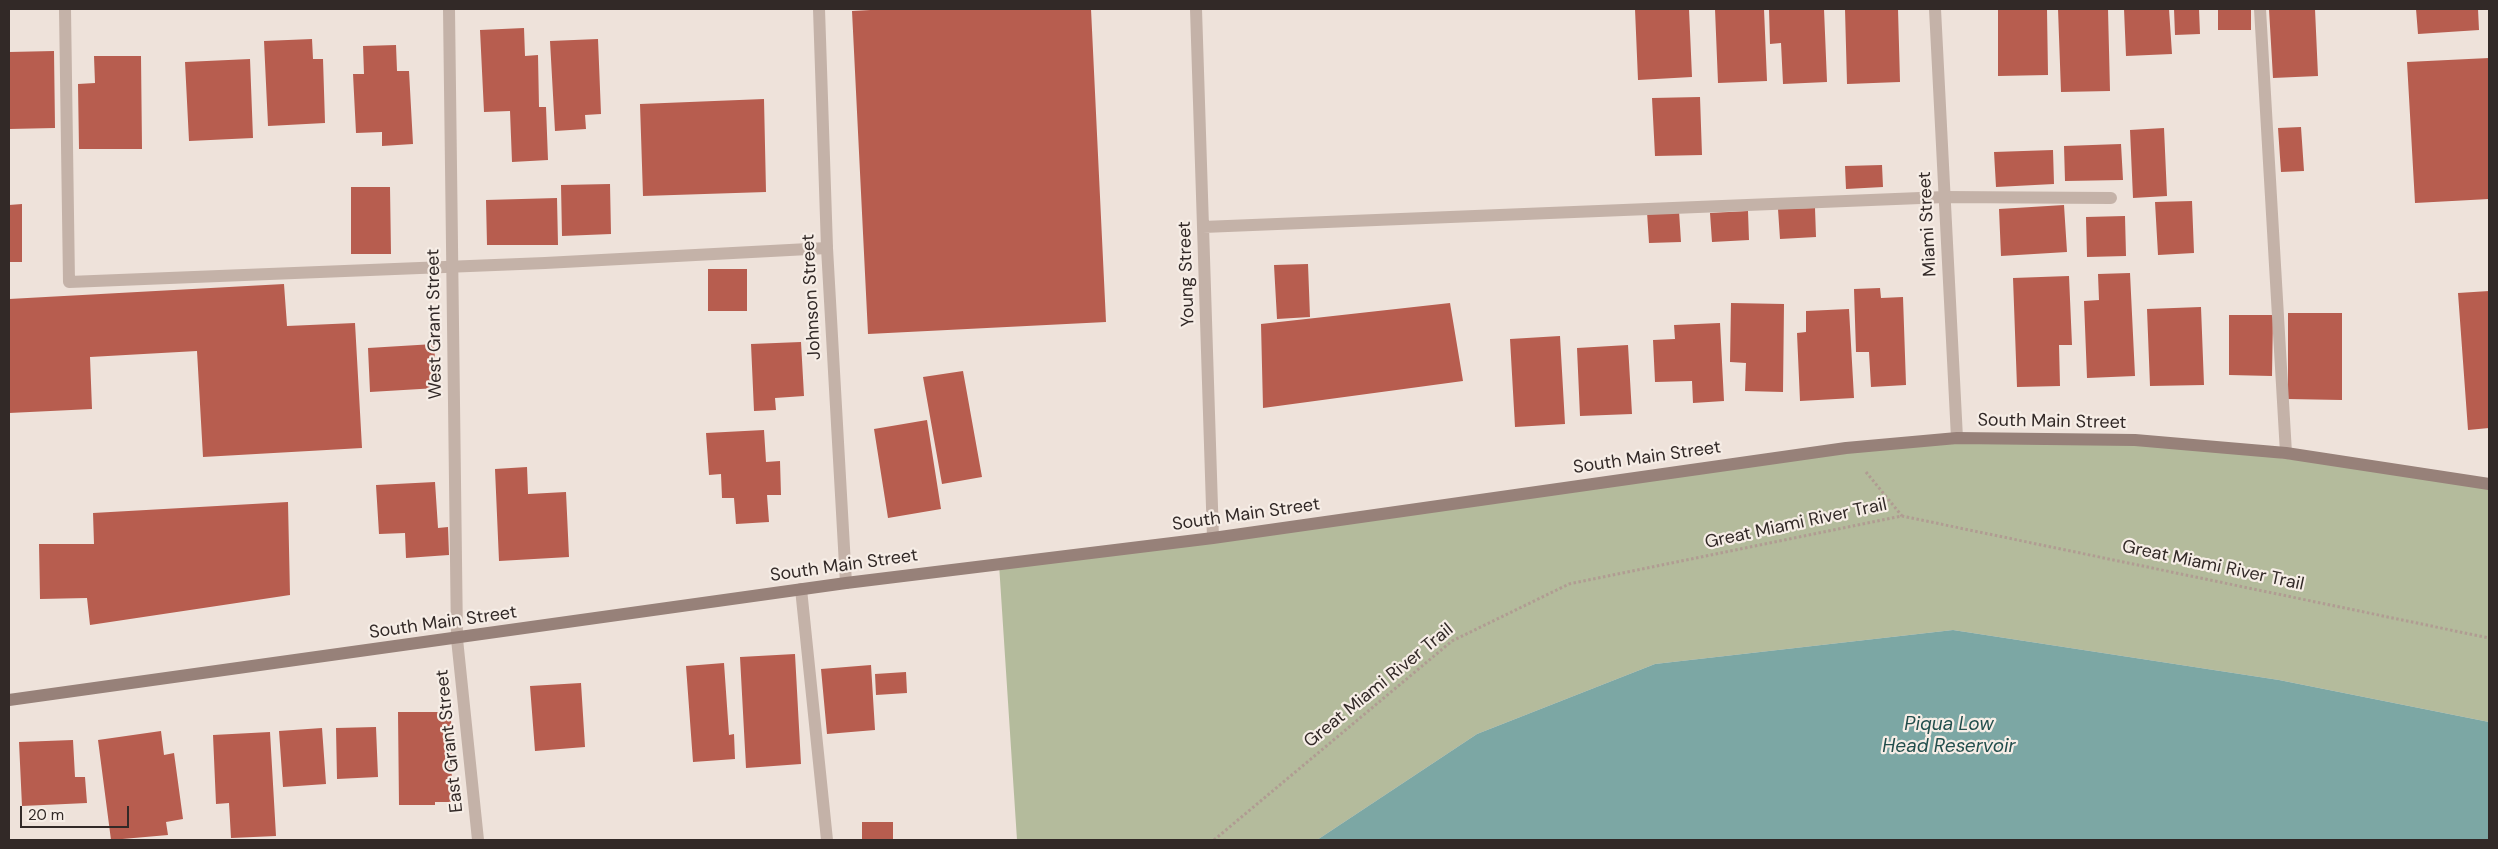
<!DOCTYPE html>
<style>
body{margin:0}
#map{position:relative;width:2498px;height:849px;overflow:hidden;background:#eee2da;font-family:"DM Sans",sans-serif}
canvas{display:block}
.frame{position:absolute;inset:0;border:10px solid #322927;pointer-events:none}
.scale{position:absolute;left:20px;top:806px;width:109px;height:22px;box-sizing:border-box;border:2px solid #322927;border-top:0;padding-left:6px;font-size:15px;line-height:18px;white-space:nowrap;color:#322927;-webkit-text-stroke:4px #f6ede6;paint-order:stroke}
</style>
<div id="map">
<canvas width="2498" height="849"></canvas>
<div class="frame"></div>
<div class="scale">20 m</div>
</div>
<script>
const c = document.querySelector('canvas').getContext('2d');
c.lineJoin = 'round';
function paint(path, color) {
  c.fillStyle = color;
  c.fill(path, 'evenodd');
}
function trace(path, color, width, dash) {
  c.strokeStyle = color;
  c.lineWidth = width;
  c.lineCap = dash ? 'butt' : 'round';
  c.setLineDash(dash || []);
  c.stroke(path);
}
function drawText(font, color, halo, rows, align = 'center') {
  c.font = font + ' "DM Sans",sans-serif';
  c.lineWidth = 4.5;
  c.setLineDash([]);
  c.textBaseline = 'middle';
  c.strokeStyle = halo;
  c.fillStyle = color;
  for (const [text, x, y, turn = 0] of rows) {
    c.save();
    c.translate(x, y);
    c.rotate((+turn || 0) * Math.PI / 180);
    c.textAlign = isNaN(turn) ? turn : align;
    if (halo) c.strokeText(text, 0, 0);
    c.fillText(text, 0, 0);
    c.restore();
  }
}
paint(new Path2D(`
 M 1957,438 L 2135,440 L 2489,484 L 2489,722 L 2279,680 L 1953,630 L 1655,664 L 1477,734 L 1317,840 L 1017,840 L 999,564 Z`), '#b4bb9c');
paint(new Path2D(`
 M 1953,630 L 2279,680 L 2489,722 L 2489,840 L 1317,840 L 1477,734 L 1655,664 Z`), '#7ca7a4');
paint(new Path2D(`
 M 889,9 L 1091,9 L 1106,322 L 868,334 L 852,11 Z
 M 1635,9 L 1689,9 L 1692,77 L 1638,80 Z
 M 1715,9 L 1764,9 L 1767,81 L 1718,83 Z
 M 1769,9 L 1824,9 L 1827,82 L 1783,84 L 1781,43 L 1770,44 Z
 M 1845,9 L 1898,9 L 1900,82 L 1847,84 Z
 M 1998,9 L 2047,9 L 2048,75 L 1998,76 Z
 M 2058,9 L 2108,9 L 2110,91 L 2061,92 Z
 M 2124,9 L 2169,9 L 2172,54 L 2126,56 Z
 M 2174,9 L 2199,9 L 2200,34 L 2175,35 Z
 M 2218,9 L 2251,9 L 2251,30 L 2218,30 Z
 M 2269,9 L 2315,9 L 2318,76 L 2273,78 Z
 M 2416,9 L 2478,9 L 2479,30 L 2418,34 Z
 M 524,28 L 525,56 L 538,55 L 539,107 L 546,107 L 548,160 L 512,162 L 510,111 L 484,112 L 480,30 Z
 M 312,39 L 313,59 L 323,59 L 325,123 L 268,126 L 264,41 Z
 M 598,39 L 601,114 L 585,115 L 586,129 L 555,131 L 550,41 Z
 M 396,45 L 397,71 L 409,71 L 413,144 L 382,146 L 382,132 L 356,133 L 353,74 L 364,74 L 363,46 Z
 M 54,51 L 55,128 L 9,129 L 9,52 Z
 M 94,56 L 141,56 L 142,149 L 79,149 L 78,84 L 95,83 Z
 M 2489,58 L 2489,199 L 2415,203 L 2407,62 Z
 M 250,59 L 253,138 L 189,141 L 185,62 Z
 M 1700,97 L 1702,155 L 1655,156 L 1652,98 Z
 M 764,99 L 766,192 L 643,196 L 640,104 Z
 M 2301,127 L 2304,171 L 2281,172 L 2278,128 Z
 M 2164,128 L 2167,196 L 2133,198 L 2130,130 Z
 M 2121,144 L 2123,180 L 2065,181 L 2064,146 Z
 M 2053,150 L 2054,184 L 1996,187 L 1994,152 Z
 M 1882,165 L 1883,187 L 1846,189 L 1845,166 Z
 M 610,184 L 611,234 L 562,236 L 561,185 Z
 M 351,187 L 390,187 L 391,254 L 351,254 Z
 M 557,198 L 558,245 L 487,245 L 486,200 Z
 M 2192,201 L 2194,253 L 2158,255 L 2155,202 Z
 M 22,204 L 22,262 L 9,262 L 9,205 Z
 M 2064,205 L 2067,252 L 2001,256 L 1999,209 Z
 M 1815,208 L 1816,237 L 1780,239 L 1778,209 Z
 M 1679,211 L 1681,242 L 1649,243 L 1647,212 Z
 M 1748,211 L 1749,240 L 1712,242 L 1710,213 Z
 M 2125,216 L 2126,256 L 2087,257 L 2086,217 Z
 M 1308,264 L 1310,317 L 1277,319 L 1274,265 Z
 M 708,269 L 747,269 L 747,311 L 708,311 Z
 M 2130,273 L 2135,376 L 2087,378 L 2084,301 L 2099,300 L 2098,274 Z
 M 2069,276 L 2072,345 L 2059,345 L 2060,386 L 2017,387 L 2013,278 Z
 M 284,284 L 287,326 L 355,323 L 362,448 L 203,457 L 197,351 L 90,357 L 92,409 L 9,413 L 9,299 Z
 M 1880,288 L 1881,298 L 1903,297 L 1906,385 L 1871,387 L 1869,352 L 1856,352 L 1854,289 Z
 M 2489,291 L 2489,428 L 2468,430 L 2458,293 Z
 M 1450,303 L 1463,381 L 1263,408 L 1261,324 Z
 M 1731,303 L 1784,304 L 1783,392 L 1745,391 L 1746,363 L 1730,362 Z
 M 2201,307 L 2204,385 L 2150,386 L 2147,309 Z
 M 1849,309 L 1854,398 L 1800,401 L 1797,333 L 1806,332 L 1806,311 Z
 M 2288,313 L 2342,313 L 2342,400 L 2288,399 Z
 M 2229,315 L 2273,315 L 2272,376 L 2229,375 Z
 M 1720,323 L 1724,401 L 1693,403 L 1692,381 L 1655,382 L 1653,340 L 1675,339 L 1674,325 Z
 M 1560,336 L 1565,424 L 1515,427 L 1510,339 Z
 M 801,342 L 804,396 L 775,398 L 776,410 L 754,411 L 751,344 Z
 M 434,344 L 437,388 L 370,392 L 368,348 Z
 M 1628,345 L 1632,414 L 1580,416 L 1577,348 Z
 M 963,371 L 982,477 L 942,484 L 923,377 Z
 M 927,420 L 941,509 L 888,518 L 874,429 Z
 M 764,430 L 766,462 L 780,461 L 781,495 L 767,495 L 769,522 L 736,524 L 734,498 L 722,498 L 721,474 L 709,475 L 706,433 Z
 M 527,467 L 528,494 L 566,492 L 569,557 L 499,561 L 495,469 Z
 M 435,482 L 438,528 L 448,527 L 449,555 L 406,558 L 405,533 L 379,534 L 376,485 Z
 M 288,502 L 290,595 L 90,625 L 87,598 L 40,599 L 39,544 L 94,544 L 93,513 Z
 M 795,654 L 801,764 L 746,768 L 740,657 Z
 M 724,663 L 729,735 L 734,734 L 735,759 L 693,762 L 686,666 Z
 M 871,665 L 875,730 L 827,734 L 821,669 Z
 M 906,672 L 907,693 L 876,695 L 875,674 Z
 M 581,683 L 585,747 L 535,751 L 530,686 Z
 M 398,712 L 451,712 L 452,802 L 435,802 L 435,805 L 399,805 Z
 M 376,727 L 378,777 L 337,779 L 336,728 Z
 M 322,728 L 326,784 L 283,787 L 279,731 Z
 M 161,731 L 164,755 L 174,753 L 183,819 L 166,822 L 168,835 L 111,840 L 98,740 Z
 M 270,732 L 276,836 L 231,838 L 229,803 L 216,804 L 213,735 Z
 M 73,740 L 75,777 L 85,777 L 87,803 L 22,806 L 19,742 Z
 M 862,822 L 893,822 L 893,840 L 862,840 Z`), '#b75d4f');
trace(new Path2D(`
 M 1866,472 L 1902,516
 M 1214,840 L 1452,641 L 1569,584 L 1902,516 L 2489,638`), '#b09c92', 3, [2.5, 2.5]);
trace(new Path2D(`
 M 65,9 L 69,282 L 545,263 L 827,248
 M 1196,9 L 1213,538
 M 2260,9 L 2286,453
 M 1203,227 L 1945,197 L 2111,198
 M 801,589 L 827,840`), '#c4b2a8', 12);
trace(new Path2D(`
 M 449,9 L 457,639 L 478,840
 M 819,9 L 827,248 L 846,583
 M 1935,9 L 1957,438`), '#c4b2a8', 12);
trace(new Path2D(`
 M 9,700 L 846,583 L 1213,538 L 1846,448 L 1957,438 L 2135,440 L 2286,453 L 2489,484`), '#978179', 12);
drawText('18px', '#322927', '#f6ede6', [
 ["Miami Street",1928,224,-93],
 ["Young Street",1187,274,-92],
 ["Johnson Street",812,297,-93],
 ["West Grant Street",435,324,-91],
 ["South Main Street",2052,422,1],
 ["South Main Street",1647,458,-8],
 ["South Main Street",1246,515,-8],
 ["Great Miami River Trail",1796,524,-12],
 ["South Main Street",844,566,-8],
 ["Great Miami River Trail",2213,566,12],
 ["South Main Street",443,623,-8],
 ["Great Miami River Trail",1379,686,-39],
 ["East Grant Street",450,741,-96]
]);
drawText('italic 19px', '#224e4c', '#f6ede6', [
 ["Piqua Low",1949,725],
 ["Head Reservoir",1949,747]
]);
</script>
